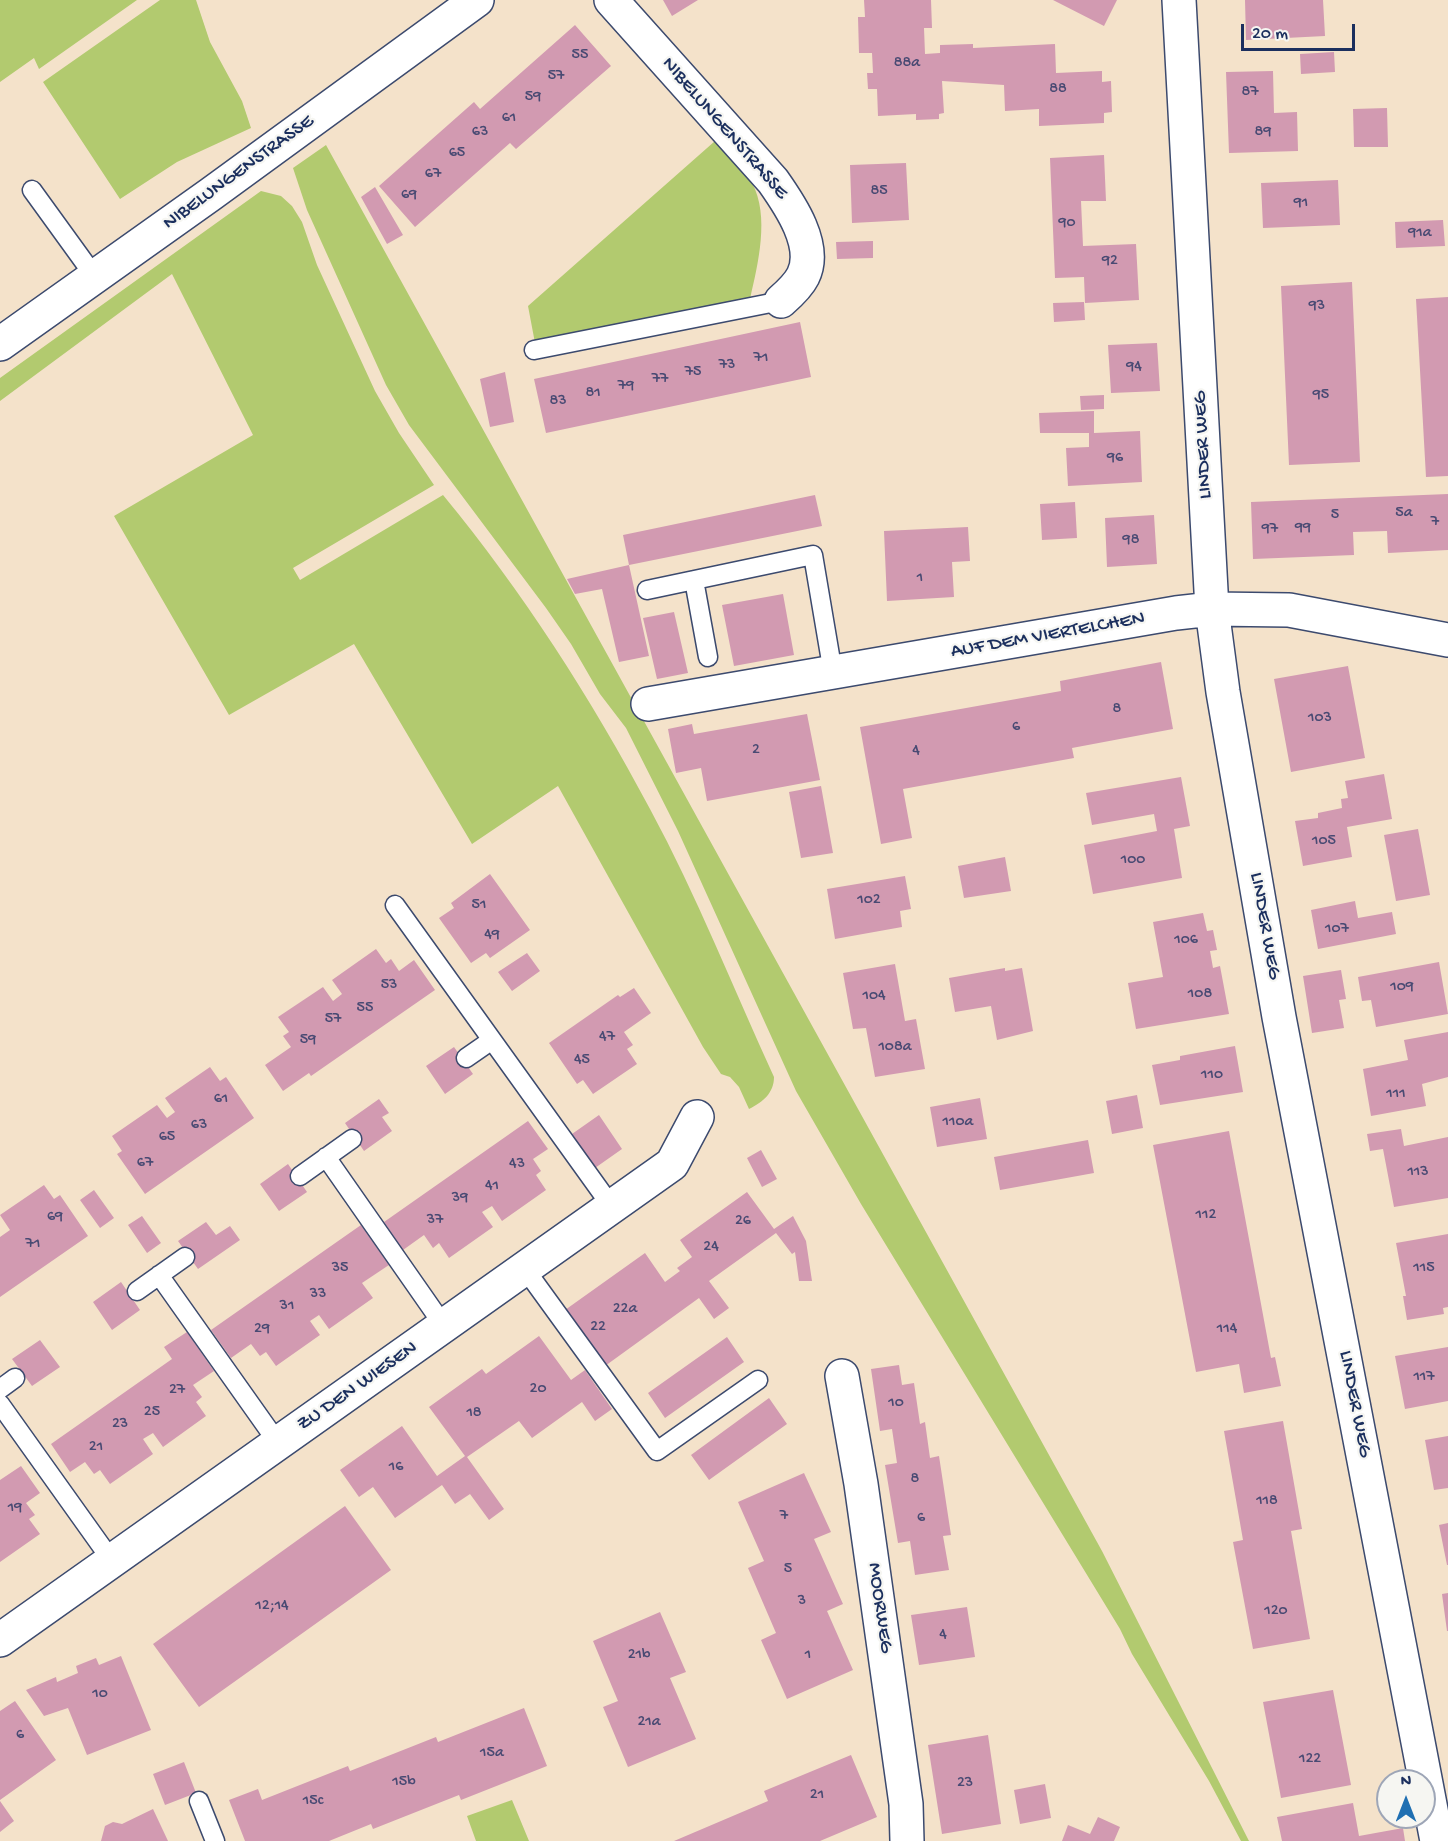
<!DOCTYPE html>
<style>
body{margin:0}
#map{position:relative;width:1448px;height:1841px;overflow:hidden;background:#f4e2ca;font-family:"Gochi Hand",sans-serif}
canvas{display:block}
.north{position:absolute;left:1376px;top:1769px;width:60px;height:60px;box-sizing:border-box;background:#f6f6f2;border:2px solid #9ea6b7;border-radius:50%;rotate:0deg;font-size:16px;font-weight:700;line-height:24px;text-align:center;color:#1b2f5e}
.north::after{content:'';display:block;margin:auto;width:21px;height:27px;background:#1f6fb2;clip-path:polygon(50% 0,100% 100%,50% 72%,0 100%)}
.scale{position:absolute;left:1241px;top:24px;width:114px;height:27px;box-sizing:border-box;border:3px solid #1b2f5e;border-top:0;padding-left:8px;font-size:18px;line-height:21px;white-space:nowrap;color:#1b2f5e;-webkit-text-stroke:4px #f6f6f2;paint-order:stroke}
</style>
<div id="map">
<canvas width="1448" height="1841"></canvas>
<div class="north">N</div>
<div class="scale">20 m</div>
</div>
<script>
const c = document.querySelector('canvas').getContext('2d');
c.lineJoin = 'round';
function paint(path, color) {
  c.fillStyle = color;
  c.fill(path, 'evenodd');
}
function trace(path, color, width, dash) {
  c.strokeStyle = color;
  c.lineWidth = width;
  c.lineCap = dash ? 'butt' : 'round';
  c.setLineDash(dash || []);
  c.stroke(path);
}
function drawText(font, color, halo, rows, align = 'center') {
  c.font = font + ' "Gochi Hand",sans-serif';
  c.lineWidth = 4.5;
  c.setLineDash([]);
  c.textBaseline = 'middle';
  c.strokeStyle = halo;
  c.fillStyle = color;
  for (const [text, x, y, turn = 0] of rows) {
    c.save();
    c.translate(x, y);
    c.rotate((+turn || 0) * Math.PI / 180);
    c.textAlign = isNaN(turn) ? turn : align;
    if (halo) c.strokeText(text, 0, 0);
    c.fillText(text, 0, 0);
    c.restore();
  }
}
paint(new Path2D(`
 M 0,0 L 137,0 L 39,69 L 34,58 L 0,82 Z
 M 160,0 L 196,0 L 210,42 L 242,101 L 251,128 L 177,162 L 120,199 L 43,82 Z
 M 715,141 C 725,152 746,171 752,183 C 770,216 758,264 750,299 L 535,343 L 528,306 Z
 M 326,145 L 1102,1551 L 1249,1841 L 1241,1841 L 1209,1781 L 1132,1654 L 1120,1629 L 861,1204 L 796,1091 L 678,831 L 626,728 L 600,694 L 571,644 L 546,608 L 409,425 L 386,385 L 307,210 L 293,168 Z
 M 261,191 L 281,196 L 292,206 L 302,222 L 317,265 L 375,391 L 399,433 L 434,485 L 293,568 L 300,580 L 443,495 C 523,592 591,698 650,809 C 697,896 733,988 774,1077 C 774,1093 763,1102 749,1109 L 739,1087 L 730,1077 L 721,1074 L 703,1047 L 558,786 L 472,844 L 354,644 L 229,715 L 114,516 L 253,435 L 172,274 L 0,401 L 0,378 Z
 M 512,1800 L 529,1841 L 476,1841 L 467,1816 Z`), '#b2ca6f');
paint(new Path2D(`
 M 663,0 L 698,0 L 672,16 Z
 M 864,0 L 931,0 L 932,28 L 924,28 L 925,54 L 940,53 L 940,45 L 973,44 L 973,48 L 1055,44 L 1056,73 L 1102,71 L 1102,82 L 1111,81 L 1112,112 L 1104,113 L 1104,123 L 1039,126 L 1039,109 L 1005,111 L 1004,85 L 942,81 L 944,113 L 939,114 L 939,119 L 916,120 L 916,114 L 878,116 L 877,89 L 868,89 L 867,73 L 873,73 L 872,53 L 859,53 L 858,17 L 865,17 Z
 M 1053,0 L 1117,0 L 1104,26 Z
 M 1245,0 L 1323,0 L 1325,36 L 1246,40 Z
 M 575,25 L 611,66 L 516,149 L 510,143 L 415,227 L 379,186 L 474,102 L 480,109 Z
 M 1334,52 L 1335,72 L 1301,74 L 1300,54 Z
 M 1273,71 L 1274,113 L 1297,112 L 1298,151 L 1229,153 L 1226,72 Z
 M 1387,108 L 1388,147 L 1354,147 L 1353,109 Z
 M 1104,155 L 1106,201 L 1081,201 L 1083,246 L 1136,244 L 1139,300 L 1085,303 L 1084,277 L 1055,278 L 1050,158 Z
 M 906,163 L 909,220 L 852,223 L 850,165 Z
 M 1338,180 L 1340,225 L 1263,228 L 1261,183 Z
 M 375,187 L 403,235 L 387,244 L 361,197 Z
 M 1443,220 L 1445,246 L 1396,248 L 1395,222 Z
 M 873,241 L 873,258 L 837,259 L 836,242 Z
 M 1352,282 L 1360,462 L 1289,465 L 1281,286 Z
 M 1448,297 L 1448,476 L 1426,477 L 1416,299 Z
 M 1084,302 L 1085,320 L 1054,322 L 1053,303 Z
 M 800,322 L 811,377 L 546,433 L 534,379 Z
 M 1157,343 L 1160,391 L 1111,393 L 1108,345 Z
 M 505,372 L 514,422 L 490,427 L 480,379 Z
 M 1104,395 L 1104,409 L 1081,410 L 1080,396 Z
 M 1094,411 L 1094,433 L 1140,431 L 1142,482 L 1068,486 L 1066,448 L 1089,447 L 1089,433 L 1040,433 L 1039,413 Z
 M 1448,494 L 1448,550 L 1388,553 L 1387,531 L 1353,532 L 1354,555 L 1253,559 L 1251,502 Z
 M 815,495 L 822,526 L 629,565 L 623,535 Z
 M 1075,502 L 1077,538 L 1042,540 L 1040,504 Z
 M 1154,515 L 1157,564 L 1107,567 L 1105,518 Z
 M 968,527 L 970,561 L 952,562 L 954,597 L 887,601 L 884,531 Z
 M 629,565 L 649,656 L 619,662 L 602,589 L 575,594 L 567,579 Z
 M 783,594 L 794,655 L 734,666 L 722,605 Z
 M 674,612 L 688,673 L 657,679 L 643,618 Z
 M 1161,662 L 1173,729 L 1072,748 L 1074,758 L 903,789 L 912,838 L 881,844 L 860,727 L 1061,691 L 1060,681 Z
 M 1348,666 L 1365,758 L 1291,772 L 1274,679 Z
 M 807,714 L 820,780 L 707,801 L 701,768 L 676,773 L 668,729 L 692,724 L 694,734 Z
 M 1384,774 L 1392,819 L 1347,827 L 1352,857 L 1303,866 L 1295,821 L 1318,818 L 1318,813 L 1342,808 L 1341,799 L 1348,798 L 1345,781 Z
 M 1181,777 L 1190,826 L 1174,829 L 1182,878 L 1093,894 L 1084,845 L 1157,831 L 1154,814 L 1092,825 L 1086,793 Z
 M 821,786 L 833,853 L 801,858 L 789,792 Z
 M 1418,829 L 1430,895 L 1396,901 L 1384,835 Z
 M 1005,857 L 1011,891 L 964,898 L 958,866 Z
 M 490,874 L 530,930 L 490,958 L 486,953 L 471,963 L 439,918 L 454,908 L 451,903 Z
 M 905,876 L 911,909 L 900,911 L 902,927 L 835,939 L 827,889 Z
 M 1355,901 L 1358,918 L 1392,912 L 1396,934 L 1318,949 L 1311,910 Z
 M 1203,913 L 1207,931 L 1213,930 L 1217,950 L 1210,951 L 1213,968 L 1220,966 L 1229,1014 L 1136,1029 L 1128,983 L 1163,977 L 1153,922 Z
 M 376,949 L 386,963 L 391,959 L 399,971 L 414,960 L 435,990 L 311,1076 L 309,1073 L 283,1091 L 265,1065 L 291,1047 L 283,1036 L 289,1032 L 278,1017 L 323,987 L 333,1001 L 342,994 L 332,980 Z
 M 527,953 L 540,971 L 512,991 L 498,972 Z
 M 1439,962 L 1448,1014 L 1376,1027 L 1371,1000 L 1362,1001 L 1358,977 Z
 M 895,964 L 905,1021 L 916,1019 L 925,1069 L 875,1077 L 866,1028 L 853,1029 L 843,973 Z
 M 1005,968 L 1005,971 L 1022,968 L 1033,1031 L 997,1040 L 991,1006 L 955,1012 L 949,978 Z
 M 1341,970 L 1346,999 L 1339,1000 L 1344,1028 L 1312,1033 L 1303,976 Z
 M 634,988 L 651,1013 L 624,1032 L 633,1045 L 627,1049 L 637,1064 L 593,1094 L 583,1080 L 577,1084 L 549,1043 L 618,995 L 620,997 Z
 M 1448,1032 L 1448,1077 L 1422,1084 L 1426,1106 L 1371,1116 L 1363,1069 L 1408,1060 L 1404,1040 Z
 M 1235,1046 L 1243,1092 L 1160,1105 L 1152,1065 L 1180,1060 L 1180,1056 Z
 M 454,1047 L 473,1074 L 445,1094 L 426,1066 Z
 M 210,1067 L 220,1081 L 226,1077 L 254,1118 L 145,1194 L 117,1154 L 122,1151 L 112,1136 L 157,1105 L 167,1118 L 175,1112 L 165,1098 Z
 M 1137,1095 L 1143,1128 L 1112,1134 L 1106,1101 Z
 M 980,1098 L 987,1139 L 937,1147 L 930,1107 Z
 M 379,1099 L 389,1113 L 382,1117 L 392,1131 L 364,1151 L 345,1123 Z
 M 599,1115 L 622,1149 L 595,1168 L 572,1134 Z
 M 528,1121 L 548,1149 L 533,1159 L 541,1171 L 536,1175 L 546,1190 L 502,1221 L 492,1206 L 482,1212 L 493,1227 L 449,1258 L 439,1243 L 433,1248 L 424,1235 L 403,1250 L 384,1222 Z
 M 1401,1129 L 1404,1146 L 1448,1137 L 1448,1198 L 1394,1207 L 1383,1149 L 1370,1151 L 1367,1134 Z
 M 1229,1131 L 1271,1358 L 1275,1357 L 1281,1386 L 1244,1393 L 1239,1364 L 1196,1372 L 1153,1145 Z
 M 1088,1140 L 1094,1173 L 1000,1190 L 994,1157 Z
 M 761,1150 L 777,1179 L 762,1187 L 747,1158 Z
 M 288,1164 L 307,1192 L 279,1211 L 260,1184 Z
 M 44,1185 L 54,1199 L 60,1195 L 88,1236 L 0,1297 L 0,1237 L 10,1230 L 0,1215 Z
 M 94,1190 L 114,1218 L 100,1228 L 80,1200 Z
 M 747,1192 L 774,1229 L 793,1216 L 806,1241 L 812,1281 L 799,1281 L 795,1252 L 792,1254 L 776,1233 L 709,1281 L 729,1308 L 714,1319 L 699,1298 L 605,1366 L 565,1310 L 645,1253 L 665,1282 L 680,1271 L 677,1268 L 692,1257 L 680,1240 Z
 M 142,1216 L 161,1243 L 147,1253 L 128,1225 Z
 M 206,1222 L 216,1235 L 230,1226 L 240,1240 L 198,1269 L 178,1241 Z
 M 361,1225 L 389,1265 L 362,1283 L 373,1298 L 329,1329 L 319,1315 L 310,1321 L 320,1335 L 276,1366 L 266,1352 L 260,1356 L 251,1344 L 231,1358 L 211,1330 Z
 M 1448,1234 L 1448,1307 L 1443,1308 L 1444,1314 L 1407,1320 L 1403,1296 L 1406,1296 L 1396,1243 Z
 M 121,1282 L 140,1310 L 112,1330 L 93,1302 Z
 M 187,1332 L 214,1371 L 193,1385 L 202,1397 L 196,1402 L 206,1416 L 163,1447 L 153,1433 L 143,1439 L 153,1454 L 110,1484 L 100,1470 L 94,1474 L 85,1462 L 70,1472 L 51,1444 L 172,1359 L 164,1347 Z
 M 539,1336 L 571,1380 L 585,1370 L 612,1409 L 595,1421 L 582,1402 L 532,1438 L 519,1421 L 467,1457 L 504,1509 L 489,1520 L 470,1494 L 455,1504 L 442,1485 L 395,1518 L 373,1487 L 359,1497 L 340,1470 L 402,1426 L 437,1476 L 465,1456 L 429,1407 L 482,1369 L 486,1374 Z
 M 727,1337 L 744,1362 L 665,1418 L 648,1393 Z
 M 40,1340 L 60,1367 L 32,1386 L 12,1359 Z
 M 1448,1347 L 1448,1401 L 1405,1409 L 1395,1356 Z
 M 899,1365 L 902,1385 L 914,1383 L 920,1424 L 925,1422 L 930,1458 L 939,1456 L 951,1535 L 943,1536 L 949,1570 L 915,1575 L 910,1541 L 898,1543 L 885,1465 L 897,1463 L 892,1429 L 880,1431 L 871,1369 Z
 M 769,1398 L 787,1424 L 709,1480 L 691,1455 Z
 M 1283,1421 L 1302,1529 L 1291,1531 L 1310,1639 L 1253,1649 L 1233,1542 L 1243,1540 L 1224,1431 Z
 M 1448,1436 L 1448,1488 L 1434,1490 L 1425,1440 Z
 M 21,1466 L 40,1493 L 26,1503 L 35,1515 L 29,1519 L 40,1534 L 0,1562 L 0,1480 Z
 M 804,1473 L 831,1532 L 814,1539 L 843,1604 L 827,1611 L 853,1670 L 787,1699 L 761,1640 L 776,1633 L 748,1568 L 764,1561 L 738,1502 Z
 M 345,1506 L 391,1570 L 199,1707 L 153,1644 Z
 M 1448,1523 L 1448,1565 L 1447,1565 L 1439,1525 Z
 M 1448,1593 L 1448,1631 L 1447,1631 L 1442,1594 Z
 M 967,1607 L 975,1657 L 919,1665 L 911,1615 Z
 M 660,1612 L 686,1672 L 670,1678 L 696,1739 L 628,1767 L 603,1707 L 618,1701 L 593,1641 Z
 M 121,1656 L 151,1730 L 87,1755 L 68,1708 L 44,1716 L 26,1690 L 56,1677 L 57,1682 L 78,1673 L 76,1666 L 96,1658 L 99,1665 Z
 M 1333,1690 L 1351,1785 L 1281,1798 L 1263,1702 Z
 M 15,1701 L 56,1760 L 0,1800 L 0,1711 Z
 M 524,1708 L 547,1766 L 461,1800 L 459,1795 L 373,1829 L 371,1824 L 329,1841 L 245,1841 L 229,1800 L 258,1789 L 262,1800 L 348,1766 L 350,1771 L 436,1737 L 438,1742 Z
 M 988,1735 L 1001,1824 L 942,1834 L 928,1745 Z
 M 851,1755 L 877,1817 L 820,1841 L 674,1841 L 768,1801 L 764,1791 Z
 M 184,1762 L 196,1793 L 165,1805 L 153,1774 Z
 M 1045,1784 L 1051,1818 L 1020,1824 L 1014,1790 Z
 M 0,1801 L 14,1821 L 0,1832 Z
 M 1353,1803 L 1359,1836 L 1403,1828 L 1405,1841 L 1282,1841 L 1277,1817 Z
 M 153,1809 L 168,1841 L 101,1841 L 105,1826 L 113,1822 L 122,1824 Z
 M 1098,1817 L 1120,1827 L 1114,1841 L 1062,1841 L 1068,1825 L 1090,1834 Z`), '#d29ab1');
const lane = new Path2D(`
 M 32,190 L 95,277
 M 534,350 L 781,301
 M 694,580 L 708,657
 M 647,590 L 813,555 L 833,673
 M 395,905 L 612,1207
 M 466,1058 L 492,1040
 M 326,1157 L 444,1326
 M 300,1176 L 352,1139
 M 525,1269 L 657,1451 L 758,1380
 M 159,1275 L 278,1443
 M 137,1291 L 185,1257
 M 0,1389 L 15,1378
 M 0,1404 L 112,1561
 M 199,1801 L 215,1841`);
const street = new Path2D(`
 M 611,0 L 773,181 C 790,205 818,246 803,276 C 798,286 789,294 781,301
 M 1179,0 L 1212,609 L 1223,692 L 1279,1017 L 1437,1841
 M 0,344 L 211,194 L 477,0
 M 648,704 L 1176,613 L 1212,609 L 1289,610 L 1448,640
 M 842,1376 L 861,1484 L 906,1804 L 907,1841
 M 0,1640 L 672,1164 L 697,1117`);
trace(lane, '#3c4a6e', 21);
trace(street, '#3c4a6e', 36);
trace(lane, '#fff', 18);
trace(street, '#fff', 33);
drawText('16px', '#494a73', null, [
 ["55",580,56],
 ["88a",907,64],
 ["57",556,77],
 ["88",1058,90],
 ["87",1250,93],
 ["59",533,98],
 ["61",509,119],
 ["63",480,133],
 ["89",1263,133],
 ["65",457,154],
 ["67",433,175],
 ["85",879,192],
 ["69",409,196],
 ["91",1301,204],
 ["90",1067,224],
 ["91a",1420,234],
 ["92",1110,262],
 ["93",1317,307],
 ["71",761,359],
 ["73",727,366],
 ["94",1134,368],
 ["75",693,373],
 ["77",660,380],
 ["79",626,387],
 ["81",593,394],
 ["95",1321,396],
 ["83",558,402],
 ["96",1115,459],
 ["5a",1404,514],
 ["5",1335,516],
 ["7",1435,523],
 ["99",1303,529],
 ["97",1270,530],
 ["98",1131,541],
 ["1",920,579],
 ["8",1117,710],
 ["103",1320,719],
 ["6",1016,728],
 ["2",756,751],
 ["4",916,752],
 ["105",1324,842],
 ["100",1133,861],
 ["102",869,901],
 ["51",479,906],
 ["107",1337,930],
 ["49",492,936],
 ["106",1186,941],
 ["53",389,986],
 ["109",1402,988],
 ["108",1200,995],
 ["104",874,997],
 ["55",365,1009],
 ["57",333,1020],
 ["47",607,1038],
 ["59",308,1041],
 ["108a",895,1048],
 ["45",582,1061],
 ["110",1212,1076],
 ["111",1396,1095],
 ["61",221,1100],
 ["110a",958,1123],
 ["63",199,1126],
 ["65",167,1138],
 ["67",145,1164],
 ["43",517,1165],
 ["113",1418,1173],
 ["41",492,1187],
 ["39",460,1199],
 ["112",1206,1216],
 ["69",55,1218],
 ["37",435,1221],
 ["26",743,1222],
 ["71",33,1245],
 ["24",711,1248],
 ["35",340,1269],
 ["115",1424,1269],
 ["33",318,1295],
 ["31",287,1307],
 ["22a",625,1310],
 ["22",598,1328],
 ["29",262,1330],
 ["114",1227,1330],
 ["117",1424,1378],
 ["20",538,1390],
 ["27",177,1391],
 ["10",896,1404],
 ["25",152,1413],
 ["18",474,1414],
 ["23",120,1425],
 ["21",96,1448],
 ["16",396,1468],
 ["8",915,1480],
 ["118",1267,1502],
 ["19",15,1509],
 ["7",784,1517],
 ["6",921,1519],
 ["5",788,1570],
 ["3",802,1602],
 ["12;14",272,1607],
 ["120",1276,1612],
 ["4",943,1636],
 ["21b",639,1656],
 ["1",808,1656],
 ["10",100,1695],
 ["21a",649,1723],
 ["6",20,1736],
 ["15a",492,1754],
 ["122",1310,1760],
 ["15b",404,1783],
 ["23",965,1784],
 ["21",817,1796],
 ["15c",313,1802]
]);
drawText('20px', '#1b2f5e', '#f6f6f2', [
 ["NIBELUNGENSTRASSE",724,129,49],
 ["NIBELUNGENSTRASSE",239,173,-36],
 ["LINDER WEG",1204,445,-93],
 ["AUF DEM VIERTELCHEN",1048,636,-10],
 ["LINDER WEG",1264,926,80],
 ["ZU DEN WIESEN",358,1387,-35],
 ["LINDER WEG",1354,1404,79],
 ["MOORWEG",879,1608,82]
]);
</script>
